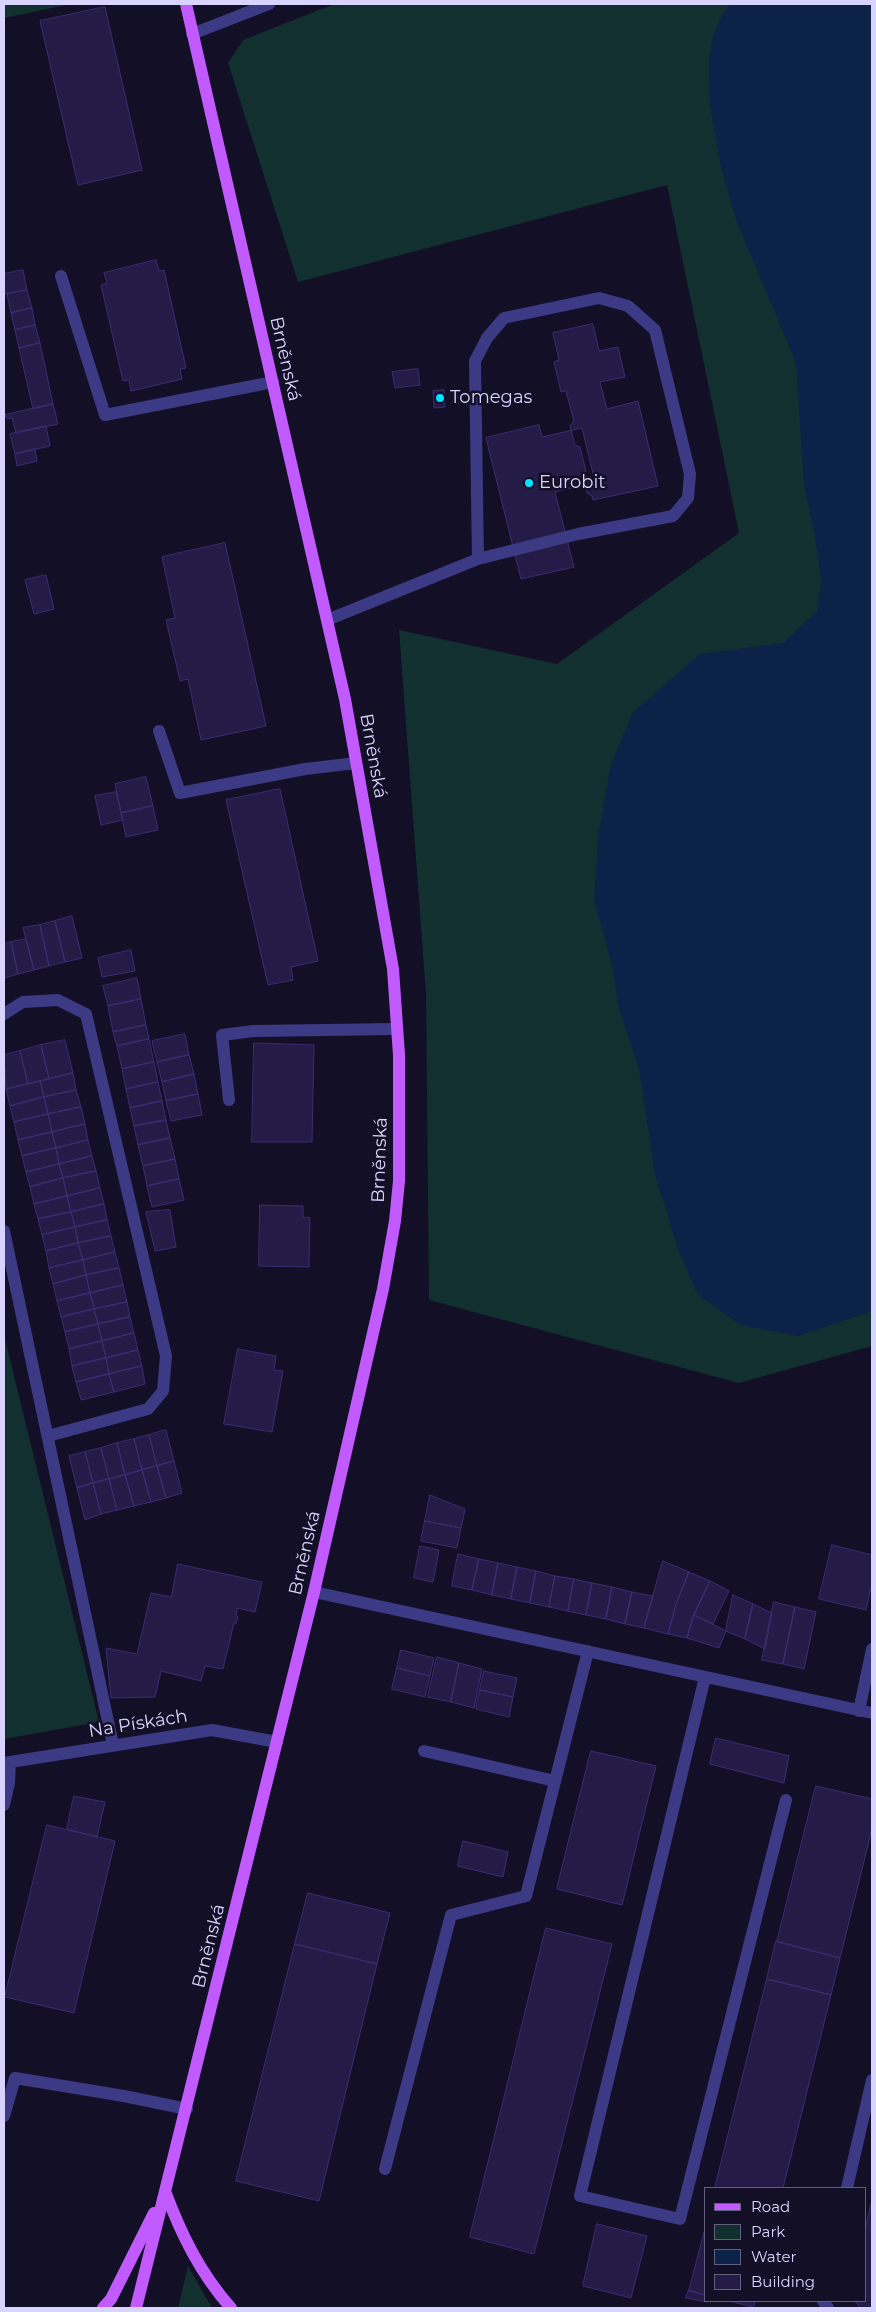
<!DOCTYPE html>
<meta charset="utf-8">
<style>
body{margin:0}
#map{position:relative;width:876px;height:2312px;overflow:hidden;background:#130f26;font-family:Montserrat,sans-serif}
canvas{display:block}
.frame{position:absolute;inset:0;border:5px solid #d9d4ff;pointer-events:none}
.legend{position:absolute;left:704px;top:2187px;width:162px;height:115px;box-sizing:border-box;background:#130f26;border:1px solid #625e7d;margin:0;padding:6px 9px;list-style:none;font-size:15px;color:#d9d4ff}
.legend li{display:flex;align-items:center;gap:10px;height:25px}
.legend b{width:25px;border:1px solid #625e7d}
</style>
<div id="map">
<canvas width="876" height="2312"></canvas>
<div class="frame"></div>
<ul class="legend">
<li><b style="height:6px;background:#c25bff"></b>Road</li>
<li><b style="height:14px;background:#12302f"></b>Park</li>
<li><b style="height:14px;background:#0c2248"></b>Water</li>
<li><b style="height:14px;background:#241b47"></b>Building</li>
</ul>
</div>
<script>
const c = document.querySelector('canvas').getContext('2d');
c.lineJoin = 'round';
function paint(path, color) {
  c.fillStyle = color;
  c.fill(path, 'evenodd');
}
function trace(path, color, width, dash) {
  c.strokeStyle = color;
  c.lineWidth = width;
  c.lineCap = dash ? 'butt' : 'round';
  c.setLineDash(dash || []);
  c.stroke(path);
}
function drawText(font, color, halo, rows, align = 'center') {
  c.font = font + ' Montserrat,sans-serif';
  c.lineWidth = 5;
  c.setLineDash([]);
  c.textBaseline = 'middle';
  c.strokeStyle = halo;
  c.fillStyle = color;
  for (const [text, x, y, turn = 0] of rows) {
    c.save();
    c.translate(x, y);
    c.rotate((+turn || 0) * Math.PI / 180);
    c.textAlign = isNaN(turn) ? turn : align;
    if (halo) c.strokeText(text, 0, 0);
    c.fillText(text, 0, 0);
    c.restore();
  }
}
paint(new Path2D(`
 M 4,4 L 72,4 L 4,18 Z
 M 334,4 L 872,4 L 872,1346 L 739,1383 L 429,1300 L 426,993 L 399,630 L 557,664 L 739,533 L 667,185 L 298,282 L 228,63 L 243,40 Z
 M 4,1335 L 99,1722 L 4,1739 Z
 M 188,2266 L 212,2308 L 178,2308 Z`), '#12302f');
paint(new Path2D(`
 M 730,4 L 872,4 L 872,1311 L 798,1336 L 741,1325 L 698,1295 L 679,1252 L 655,1175 L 639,1069 L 618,1006 L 613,968 L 594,900 L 598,836 L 611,764 L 633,712 L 700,654 L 783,643 L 817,611 L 821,582 L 816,542 L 804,484 L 796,363 L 736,220 L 720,163 L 710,105 L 709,60 L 713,36 L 722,15 Z`), '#0c2248');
const building = new Path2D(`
 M 105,7 L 142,170 L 78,185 L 40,21 Z
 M 156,260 L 159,271 L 164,270 L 186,368 L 180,369 L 182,379 L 131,391 L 129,380 L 123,381 L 101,285 L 107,283 L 104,273 Z
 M 23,270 L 27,290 L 4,294 L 4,274 Z
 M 27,290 L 32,308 L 11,313 L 7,294 Z
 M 32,308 L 35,325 L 15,330 L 11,313 Z
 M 593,324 L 599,351 L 618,347 L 625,377 L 600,382 L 607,409 L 638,401 L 658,486 L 593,500 L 592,496 L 587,493 L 582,476 L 586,471 L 580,447 L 575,445 L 570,426 L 574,421 L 566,391 L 561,392 L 554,362 L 559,360 L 553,333 Z
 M 35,325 L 40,343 L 19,348 L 15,330 Z
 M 40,343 L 53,404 L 33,409 L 19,348 Z
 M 418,369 L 420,385 L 395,388 L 392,372 Z
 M 444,390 L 445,407 L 434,408 L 433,391 Z
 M 53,404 L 58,424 L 16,433 L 12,418 L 7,419 L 5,415 Z
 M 539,425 L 542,437 L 582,428 L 595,482 L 555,492 L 574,567 L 521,579 L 486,438 Z
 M 46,426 L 50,446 L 15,454 L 10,434 Z
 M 35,449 L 37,461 L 17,466 L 15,454 Z
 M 225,543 L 266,726 L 201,740 L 188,679 L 180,681 L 166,620 L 175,618 L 162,557 Z
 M 46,575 L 54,609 L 34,614 L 25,580 Z
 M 146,777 L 153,806 L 121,813 L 115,784 Z
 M 280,789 L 318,961 L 291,967 L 293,980 L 268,985 L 226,800 Z
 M 116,792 L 123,820 L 101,825 L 95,796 Z
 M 153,806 L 158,830 L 126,837 L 121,813 Z
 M 72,916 L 82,958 L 65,962 L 55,921 Z
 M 55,921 L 65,962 L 49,966 L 40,925 Z
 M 40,925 L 49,966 L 34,970 L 23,928 Z
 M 26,939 L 34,970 L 18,974 L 11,942 Z
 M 11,942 L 18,974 L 4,978 L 4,944 Z
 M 131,950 L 135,971 L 102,977 L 98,958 Z
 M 137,978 L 141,999 L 108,1006 L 103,986 Z
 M 141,999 L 146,1025 L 113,1032 L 108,1006 Z
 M 146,1025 L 149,1039 L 117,1046 L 113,1032 Z
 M 185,1034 L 189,1055 L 157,1062 L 152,1041 Z
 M 149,1039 L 154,1062 L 122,1069 L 117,1046 Z
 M 65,1040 L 73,1073 L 49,1079 L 41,1045 Z
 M 254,1043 L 314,1045 L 312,1142 L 252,1142 Z
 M 41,1045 L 49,1079 L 28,1084 L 20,1051 Z
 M 20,1051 L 28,1084 L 6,1089 L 4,1055 Z
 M 189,1055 L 194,1074 L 162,1082 L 157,1062 Z
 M 154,1062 L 158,1082 L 126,1089 L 122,1069 Z
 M 73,1073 L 76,1090 L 44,1097 L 40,1081 Z
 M 194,1074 L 198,1094 L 166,1101 L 162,1082 Z
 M 40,1081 L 44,1097 L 10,1106 L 6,1089 Z
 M 158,1082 L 162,1101 L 130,1108 L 126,1089 Z
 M 76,1090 L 81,1107 L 48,1114 L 44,1097 Z
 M 198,1094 L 202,1115 L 171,1121 L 166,1101 Z
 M 44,1097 L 48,1114 L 14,1122 L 10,1106 Z
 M 162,1101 L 166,1120 L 134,1126 L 130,1108 Z
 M 81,1107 L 85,1124 L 52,1132 L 48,1114 Z
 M 48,1114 L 52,1132 L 18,1140 L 14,1122 Z
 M 166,1120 L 170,1138 L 138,1145 L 134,1126 Z
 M 85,1124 L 88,1140 L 56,1148 L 52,1132 Z
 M 52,1132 L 56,1148 L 22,1156 L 18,1140 Z
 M 170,1138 L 175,1159 L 143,1166 L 138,1145 Z
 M 88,1140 L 92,1156 L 59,1164 L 56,1148 Z
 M 56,1148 L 59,1164 L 26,1172 L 22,1156 Z
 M 92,1156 L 96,1171 L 63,1178 L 59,1164 Z
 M 175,1159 L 179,1179 L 147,1186 L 143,1166 Z
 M 59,1164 L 63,1178 L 30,1187 L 26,1172 Z
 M 96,1171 L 100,1188 L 67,1196 L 63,1178 Z
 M 63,1178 L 67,1196 L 34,1204 L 30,1187 Z
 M 179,1179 L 184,1200 L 152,1207 L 147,1186 Z
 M 100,1188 L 104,1204 L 71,1212 L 67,1196 Z
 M 67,1196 L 71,1212 L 38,1219 L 34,1204 Z
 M 104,1204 L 107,1220 L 75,1227 L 71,1212 Z
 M 260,1205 L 303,1206 L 303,1217 L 310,1218 L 309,1267 L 259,1266 Z
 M 170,1210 L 176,1247 L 155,1251 L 146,1212 Z
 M 71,1212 L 75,1227 L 42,1235 L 38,1219 Z
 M 107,1220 L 111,1236 L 78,1243 L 75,1227 Z
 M 75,1227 L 78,1243 L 46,1251 L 42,1235 Z
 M 111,1236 L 115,1252 L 83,1260 L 78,1243 Z
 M 78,1243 L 83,1260 L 49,1268 L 46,1251 Z
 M 115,1252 L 119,1268 L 86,1275 L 83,1260 Z
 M 83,1260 L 86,1275 L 53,1284 L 49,1268 Z
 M 119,1268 L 123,1285 L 90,1293 L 86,1275 Z
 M 86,1275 L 90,1293 L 57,1301 L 53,1284 Z
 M 123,1285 L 127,1302 L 94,1309 L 90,1293 Z
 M 90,1293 L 94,1309 L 61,1317 L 57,1301 Z
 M 127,1302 L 130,1317 L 98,1324 L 94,1309 Z
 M 94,1309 L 98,1324 L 65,1332 L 61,1317 Z
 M 130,1317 L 134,1333 L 102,1341 L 98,1324 Z
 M 98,1324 L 102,1341 L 69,1349 L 65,1332 Z
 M 134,1333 L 138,1350 L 106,1358 L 102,1341 Z
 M 102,1341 L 106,1358 L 72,1366 L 69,1349 Z
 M 238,1349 L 276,1356 L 274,1370 L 283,1371 L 272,1432 L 224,1424 Z
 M 138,1350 L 142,1366 L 109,1374 L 106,1358 Z
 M 106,1358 L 109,1374 L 76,1382 L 72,1366 Z
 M 142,1366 L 145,1384 L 114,1392 L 109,1374 Z
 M 109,1374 L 114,1392 L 81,1400 L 76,1382 Z
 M 166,1430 L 174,1461 L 157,1466 L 149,1435 Z
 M 149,1435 L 157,1466 L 142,1470 L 134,1439 Z
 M 134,1439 L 142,1470 L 125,1475 L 117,1443 Z
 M 117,1443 L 125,1475 L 109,1479 L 101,1448 Z
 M 101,1448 L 109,1479 L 93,1483 L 85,1452 Z
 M 85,1452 L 93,1483 L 77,1488 L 69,1456 Z
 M 174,1461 L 182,1493 L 166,1498 L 157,1466 Z
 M 157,1466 L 166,1498 L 151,1502 L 142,1470 Z
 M 142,1470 L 151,1502 L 134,1506 L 125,1475 Z
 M 125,1475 L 134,1506 L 117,1510 L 109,1479 Z
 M 109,1479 L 117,1510 L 101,1514 L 93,1483 Z
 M 93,1483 L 101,1514 L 85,1520 L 77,1488 Z
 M 430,1495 L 465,1509 L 461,1528 L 425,1521 Z
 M 425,1521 L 461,1528 L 457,1548 L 421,1541 Z
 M 832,1545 L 872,1555 L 872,1583 L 866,1610 L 819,1599 Z
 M 420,1546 L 439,1550 L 433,1582 L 414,1578 Z
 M 458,1554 L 479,1559 L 472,1590 L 452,1586 Z
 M 479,1559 L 498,1563 L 492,1595 L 472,1590 Z
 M 663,1561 L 689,1572 L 676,1604 L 668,1634 L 644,1628 Z
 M 498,1563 L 517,1567 L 511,1599 L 492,1595 Z
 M 178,1564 L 262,1582 L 255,1612 L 237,1608 L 236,1616 L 238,1617 L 236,1624 L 234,1623 L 223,1669 L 205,1666 L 201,1681 L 161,1671 L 155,1697 L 111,1698 L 106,1648 L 137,1654 L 151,1593 L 171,1597 Z
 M 517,1567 L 536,1571 L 530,1603 L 511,1599 Z
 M 536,1571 L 555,1576 L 549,1607 L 530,1603 Z
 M 689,1572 L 710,1581 L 694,1615 L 687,1638 L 668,1634 L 676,1604 Z
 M 555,1576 L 574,1579 L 568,1611 L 549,1607 Z
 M 574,1579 L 592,1583 L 586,1615 L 568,1611 Z
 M 710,1581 L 729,1591 L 713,1624 L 694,1615 Z
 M 592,1583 L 612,1587 L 606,1619 L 586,1615 Z
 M 612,1587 L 632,1592 L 625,1624 L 606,1619 Z
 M 632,1592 L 653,1596 L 644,1628 L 625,1624 Z
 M 733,1595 L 753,1604 L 745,1639 L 726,1631 Z
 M 774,1602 L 795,1607 L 783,1664 L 762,1660 Z
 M 753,1604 L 772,1613 L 765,1649 L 745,1639 Z
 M 795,1607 L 816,1612 L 804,1669 L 783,1664 Z
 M 694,1615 L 726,1631 L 719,1648 L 687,1638 Z
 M 401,1650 L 434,1658 L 430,1676 L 397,1668 Z
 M 437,1657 L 459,1663 L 451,1702 L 428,1697 Z
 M 459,1663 L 482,1669 L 474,1708 L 451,1702 Z
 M 397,1668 L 430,1676 L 425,1697 L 392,1689 Z
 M 484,1671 L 517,1678 L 513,1697 L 480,1690 Z
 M 480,1690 L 513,1697 L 509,1717 L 476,1709 Z
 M 716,1738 L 789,1756 L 784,1783 L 710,1764 Z
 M 591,1751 L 656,1766 L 622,1905 L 557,1889 Z
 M 816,1786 L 872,1799 L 872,1829 L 840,1958 L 777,1942 Z
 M 74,1796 L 105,1802 L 97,1837 L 67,1829 Z
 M 47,1825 L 115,1841 L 74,2013 L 5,1997 Z
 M 463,1841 L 508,1852 L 503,1877 L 458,1866 Z
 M 308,1893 L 390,1913 L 377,1964 L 295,1944 Z
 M 546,1928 L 612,1944 L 534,2254 L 470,2237 Z
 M 776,1941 L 840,1958 L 831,1995 L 767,1979 Z
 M 295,1944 L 377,1964 L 319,2201 L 236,2181 Z
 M 767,1979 L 831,1995 L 783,2188 L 715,2188 Z
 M 872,2200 L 872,2308 L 860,2308 L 855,2301 L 865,2301 L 865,2230 Z
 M 597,2224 L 647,2236 L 631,2298 L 583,2286 Z
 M 705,2229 L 705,2295 L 689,2291 Z
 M 689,2290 L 705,2295 L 707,2302 L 686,2298 Z
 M 730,2301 L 755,2301 L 754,2307 Z`);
paint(building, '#241b47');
trace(building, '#3b2d73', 1);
trace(new Path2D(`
 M 192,34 L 269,4
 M 61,276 L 105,415 L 273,382
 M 327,620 L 478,559 L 578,534 L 673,516 L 688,498 L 690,474 L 655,330 L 628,306 L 599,298 L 504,318 L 487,338 L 475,361 L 478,559
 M 159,731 L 180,793 L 305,769 L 356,763
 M 4,1014 L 23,1002 L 58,1000 L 86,1014 L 166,1356 L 163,1391 L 148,1409 L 48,1436
 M 229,1100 L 222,1035 L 254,1031 L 397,1029
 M 4,1231 L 113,1745
 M 314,1592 L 872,1713
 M 705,1677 L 580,2196 L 680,2219 L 786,1800
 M 859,1711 L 872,1649
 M 424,1751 L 555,1781
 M 4,1763 L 212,1730 L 277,1742
 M 4,1805 L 9,1783 L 10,1762
 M 4,2116 L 15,2078 L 124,2096 L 187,2109
 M 385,2169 L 451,1915 L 526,1896 L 588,1651
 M 847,2188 L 872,2080
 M 823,2301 L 828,2308`), '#3d3a85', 12);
trace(new Path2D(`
 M 165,2191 C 181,2234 200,2273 231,2308
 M 103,2308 L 111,2299 L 154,2213
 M 136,2308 L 314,1592 L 383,1289 L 395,1221 L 399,1181 L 399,1055 L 393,969 L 345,699 L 186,4`), '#c25bff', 12);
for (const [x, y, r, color] of [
 [440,398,5,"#00e5ff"],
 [529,483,5,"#00e5ff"]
]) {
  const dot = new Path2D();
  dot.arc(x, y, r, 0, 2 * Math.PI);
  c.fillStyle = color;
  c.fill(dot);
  trace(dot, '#130f26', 2);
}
drawText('18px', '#d9d4ff', '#130f26', [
 ["Brněnská",285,359,77],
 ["Brněnská",373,756,80],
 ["Brněnská",380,1160,-88],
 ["Brněnská",305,1553,-77],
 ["Na Pískách",138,1724,-9],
 ["Brněnská",209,1946,-76]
]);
drawText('18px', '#d9d4ff', '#130f26', [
 ["Tomegas",450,398],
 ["Eurobit",539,483]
], 'left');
</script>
